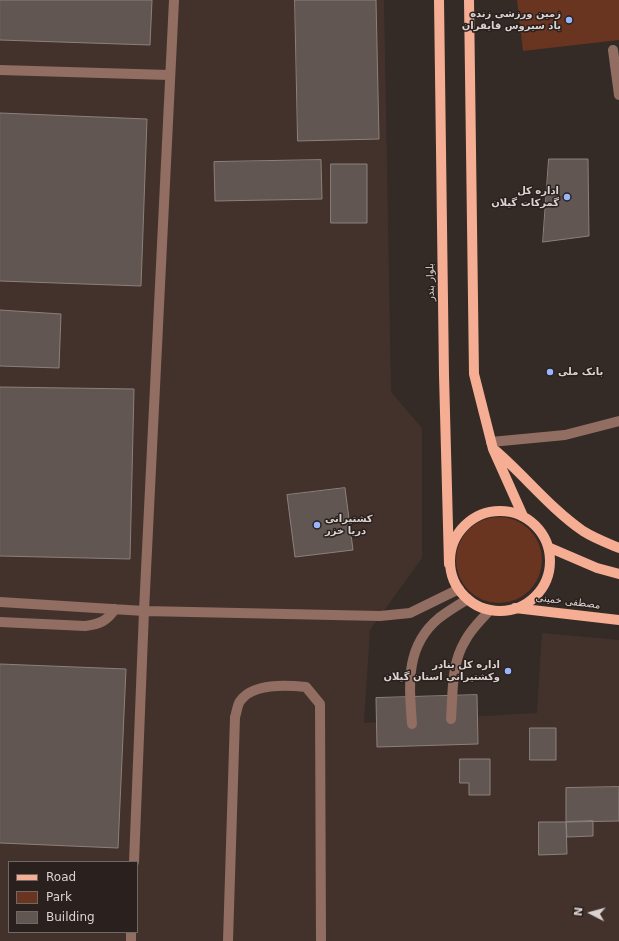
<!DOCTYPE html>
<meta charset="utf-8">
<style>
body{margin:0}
#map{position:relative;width:619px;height:941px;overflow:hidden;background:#342a26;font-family:"DejaVu Sans",sans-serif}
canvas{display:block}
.legend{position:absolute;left:8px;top:861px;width:130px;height:72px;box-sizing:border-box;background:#2a201d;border:1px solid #706865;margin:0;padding:5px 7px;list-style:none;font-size:12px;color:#dad3d1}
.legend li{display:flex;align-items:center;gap:8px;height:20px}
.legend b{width:20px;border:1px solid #706865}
.north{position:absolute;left:571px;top:893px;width:40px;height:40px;-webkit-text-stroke:3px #2a201d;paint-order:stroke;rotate:276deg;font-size:11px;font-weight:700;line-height:16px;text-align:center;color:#dad3d1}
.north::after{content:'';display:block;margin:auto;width:14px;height:18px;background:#dad3d1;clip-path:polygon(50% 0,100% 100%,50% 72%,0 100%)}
</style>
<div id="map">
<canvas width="619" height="941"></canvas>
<ul class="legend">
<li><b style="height:5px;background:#f5ad93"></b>Road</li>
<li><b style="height:11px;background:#693420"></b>Park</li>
<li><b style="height:11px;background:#615652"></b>Building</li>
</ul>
<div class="north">N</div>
</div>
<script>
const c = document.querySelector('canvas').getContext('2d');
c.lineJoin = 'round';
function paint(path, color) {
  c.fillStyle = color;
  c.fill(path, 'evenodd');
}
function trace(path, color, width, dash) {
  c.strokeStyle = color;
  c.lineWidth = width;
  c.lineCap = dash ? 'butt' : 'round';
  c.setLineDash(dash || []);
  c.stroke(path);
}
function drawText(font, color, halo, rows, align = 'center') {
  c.font = font + ' "DejaVu Sans",Vazirmatn,sans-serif';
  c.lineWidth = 3;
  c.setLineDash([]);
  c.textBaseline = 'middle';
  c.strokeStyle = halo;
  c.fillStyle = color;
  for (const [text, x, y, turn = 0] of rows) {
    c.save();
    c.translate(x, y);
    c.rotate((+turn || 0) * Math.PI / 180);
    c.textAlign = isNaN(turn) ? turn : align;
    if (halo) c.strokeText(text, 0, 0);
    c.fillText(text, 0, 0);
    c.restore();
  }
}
paint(new Path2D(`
 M 0,0 L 384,0 L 391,392 L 422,428 L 422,558 L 370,630 L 364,723 L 537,713 L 542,633 L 619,640 L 619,941 L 0,941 ZM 9,862 L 137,862 L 137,932 L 9,932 Z`), '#43322c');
paint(new Path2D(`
 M 517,0 L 619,0 L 619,40 L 523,51 Z
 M456 560a43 43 0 1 1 86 0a43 43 0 1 1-86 0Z`), '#693420');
const building = new Path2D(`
 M 0,0 L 152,0 L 150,45 L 0,40 Z
 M 295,0 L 376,0 L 379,139 L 298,141 Z
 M 0,113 L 147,119 L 141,286 L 0,281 Z
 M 549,159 L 588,159 L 589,236 L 543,242 Z
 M 321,160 L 322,199 L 215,201 L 214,162 Z
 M 331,164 L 367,164 L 367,223 L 331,223 Z
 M 0,310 L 61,314 L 59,368 L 0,366 Z
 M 0,387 L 134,389 L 130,559 L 0,556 Z
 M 345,488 L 353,550 L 295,557 L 287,495 Z
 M 0,664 L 126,669 L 118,848 L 0,843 Z
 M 477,695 L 478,744 L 377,747 L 376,698 Z
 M 530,728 L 556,728 L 556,760 L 530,760 Z
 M 460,759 L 490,759 L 490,795 L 469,795 L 469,783 L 460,783 Z
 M 619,787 L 619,821 L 566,822 L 566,788 Z
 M 593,821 L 593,836 L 567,837 L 566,822 Z
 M 539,822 L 566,822 L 567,854 L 539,855 Z`);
paint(building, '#615652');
trace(building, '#8c807b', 1);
trace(new Path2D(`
 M 613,50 L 619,95
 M 0,70 L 169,75
 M 491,442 L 565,435 L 619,421
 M 0,602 L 144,611 L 380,616 L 410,613 L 459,589
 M 0,622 L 85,626 C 100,624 107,621 115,609
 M 451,719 C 453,693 451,664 465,641 C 471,629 482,619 490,610
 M 412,724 C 409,684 405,646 439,618 C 448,611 458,605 468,599
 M 134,862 L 144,611 L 174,0
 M 131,941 L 131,932
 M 228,941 L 235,717 C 237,712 237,704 241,700 C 254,683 286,685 306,687 L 320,704 L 321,941`), '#916e61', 10);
trace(new Path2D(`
 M 439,0 L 444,375 L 449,564
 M 469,0 L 474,374 L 493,449 L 523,516
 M 496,451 C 526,477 550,508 583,531 C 594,538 607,543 619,548
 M450 561a50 50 0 1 1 100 0a50 50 0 1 1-100 0Z
 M 548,547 L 597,568 L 619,574
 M 515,608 L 619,620`), '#f5ad93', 10);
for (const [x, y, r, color] of [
 [569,20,4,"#98b5fd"],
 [567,197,4,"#98b5fd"],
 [550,372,4,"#98b5fd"],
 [317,525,4,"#98b5fd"],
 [508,671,4,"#98b5fd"]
]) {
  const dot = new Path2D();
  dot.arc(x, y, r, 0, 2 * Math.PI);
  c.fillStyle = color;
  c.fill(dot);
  trace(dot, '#2a201d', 1.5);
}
drawText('bold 10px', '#dad3d1', '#2a201d', [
 ["زمین ورزشی زنده",561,14],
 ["یاد سیروس قایقران",561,26],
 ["اداره کل",559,191],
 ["گمرکات گیلان",559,203],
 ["بانک ملی",558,372,"left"],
 ["کشتیرانی",325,519,"left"],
 ["دریا خزر",325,531,"left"],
 ["اداره کل بنادر",500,665],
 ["وکشتیرانی استان گیلان",500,677]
], 'right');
drawText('10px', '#dad3d1', '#2a201d', [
 ["بلوار بندر",431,282,-91],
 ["مصطفی خمینی",568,602,7]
]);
</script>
